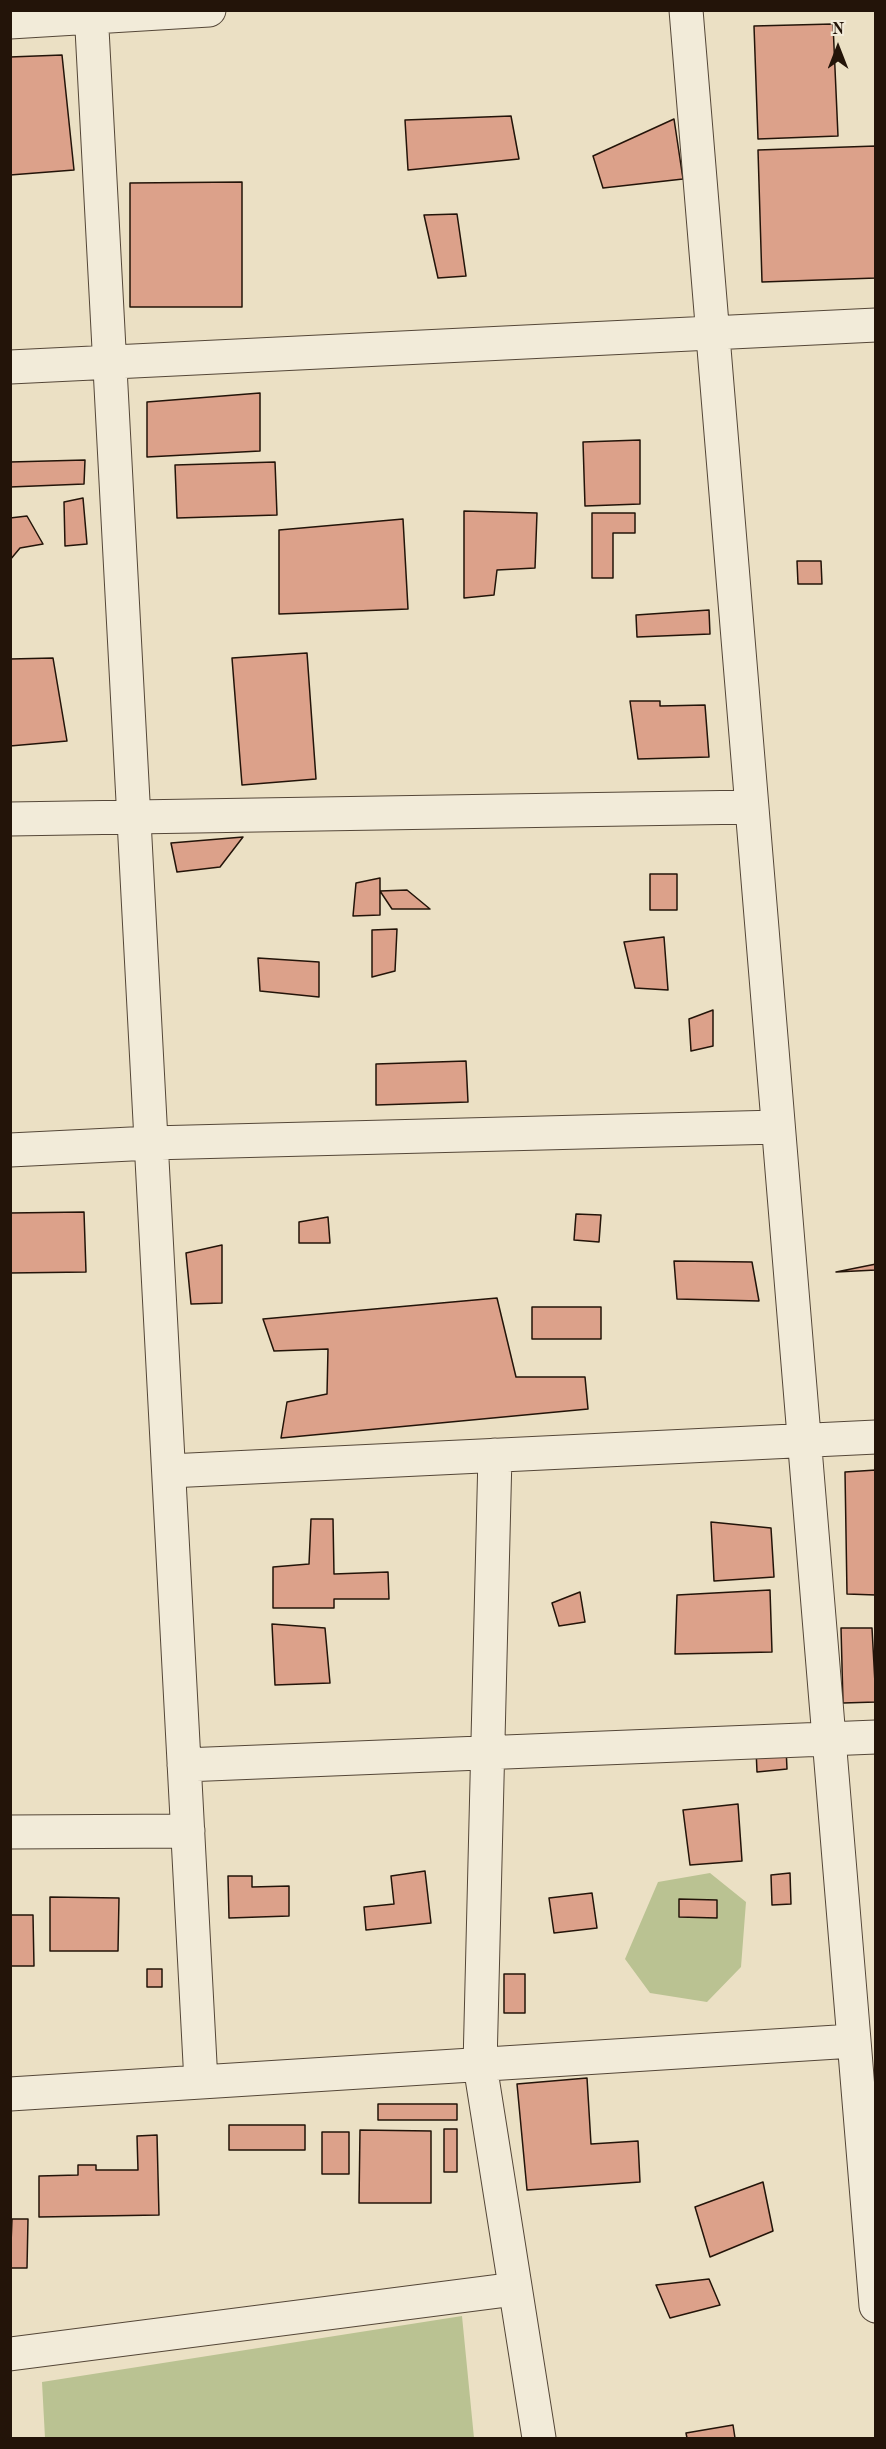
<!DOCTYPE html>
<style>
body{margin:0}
#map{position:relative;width:886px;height:2449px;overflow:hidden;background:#ebe0c4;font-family:"Old Standard TT",serif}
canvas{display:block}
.frame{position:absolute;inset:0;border:12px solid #231409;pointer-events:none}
.north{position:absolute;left:808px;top:18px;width:60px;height:60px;-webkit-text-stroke:4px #f2ebd9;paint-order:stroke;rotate:0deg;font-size:16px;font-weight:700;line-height:24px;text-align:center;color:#231409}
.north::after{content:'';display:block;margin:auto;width:21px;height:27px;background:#231409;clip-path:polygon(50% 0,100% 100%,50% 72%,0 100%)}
</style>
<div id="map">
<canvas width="886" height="2449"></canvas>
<div class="frame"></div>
<div class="north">N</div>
</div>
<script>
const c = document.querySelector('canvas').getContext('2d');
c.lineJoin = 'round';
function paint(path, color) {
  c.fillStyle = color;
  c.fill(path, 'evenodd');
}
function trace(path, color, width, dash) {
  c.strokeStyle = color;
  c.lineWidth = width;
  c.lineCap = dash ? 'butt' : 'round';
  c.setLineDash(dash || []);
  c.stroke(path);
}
paint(new Path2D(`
 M 710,1873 L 746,1902 L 741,1967 L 707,2002 L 650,1993 L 625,1959 L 658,1882 Z
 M 462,2316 L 474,2438 L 45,2438 L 42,2382 Z`), '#bac292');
const building = new Path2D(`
 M 833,24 L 838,136 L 758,139 L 754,26 Z
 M 62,55 L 74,170 L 10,175 L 10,57 Z
 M 511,116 L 519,159 L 408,170 L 405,120 Z
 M 674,119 L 683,179 L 603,188 L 593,156 Z
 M 876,146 L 876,278 L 762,282 L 758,150 Z
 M 242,182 L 242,307 L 130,307 L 130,183 Z
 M 457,214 L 466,276 L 438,278 L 424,215 Z
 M 260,393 L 260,451 L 147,457 L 147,402 Z
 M 640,440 L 640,504 L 585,506 L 583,442 Z
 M 85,460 L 84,484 L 10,487 L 10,462 Z
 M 275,462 L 277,515 L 177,518 L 175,465 Z
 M 83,498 L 87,544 L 65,546 L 64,502 Z
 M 464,511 L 537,513 L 535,568 L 497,570 L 494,595 L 464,598 Z
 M 592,513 L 635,513 L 635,533 L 613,533 L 613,578 L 592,578 Z
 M 27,516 L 43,544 L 20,548 L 10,560 L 10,518 Z
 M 403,519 L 408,609 L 279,614 L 279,530 Z
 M 797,561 L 821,561 L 822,584 L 798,584 Z
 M 709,610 L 710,634 L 637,637 L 636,615 Z
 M 307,653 L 316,779 L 242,785 L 232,658 Z
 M 53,658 L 67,741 L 10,746 L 10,659 Z
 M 630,701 L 660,701 L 660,706 L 705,705 L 709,757 L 638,759 Z
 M 243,837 L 220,867 L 177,872 L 171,843 Z
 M 650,874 L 677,874 L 677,910 L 650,910 Z
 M 380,878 L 380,915 L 353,916 L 356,883 Z
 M 407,890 L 430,909 L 392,909 L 380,891 Z
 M 397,929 L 395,971 L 372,977 L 372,930 Z
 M 664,937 L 668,990 L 635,988 L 624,942 Z
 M 258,958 L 319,962 L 319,997 L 260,991 Z
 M 713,1010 L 713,1046 L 691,1051 L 689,1019 Z
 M 466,1061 L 468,1102 L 376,1105 L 376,1064 Z
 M 84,1212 L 86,1272 L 10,1273 L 10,1213 Z
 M 576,1214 L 601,1215 L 599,1242 L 574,1240 Z
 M 328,1217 L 330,1243 L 299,1243 L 299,1222 Z
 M 222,1245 L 222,1303 L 191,1304 L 186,1253 Z
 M 674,1261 L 752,1262 L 759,1301 L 677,1299 Z
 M 876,1264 L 876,1270 L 836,1272 Z
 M 497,1298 L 516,1377 L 585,1377 L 588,1409 L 281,1438 L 287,1402 L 327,1394 L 328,1349 L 274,1351 L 263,1319 Z
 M 532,1307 L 601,1307 L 601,1339 L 532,1339 Z
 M 876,1470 L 876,1595 L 847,1594 L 845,1472 Z
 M 311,1519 L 333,1519 L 334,1574 L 388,1572 L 389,1599 L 334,1599 L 334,1608 L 273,1608 L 273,1567 L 309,1564 Z
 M 711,1522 L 771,1528 L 774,1577 L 714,1581 Z
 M 770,1590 L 772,1652 L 675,1654 L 677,1595 Z
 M 580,1592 L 585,1622 L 559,1626 L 552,1603 Z
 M 272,1624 L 325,1628 L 330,1683 L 275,1685 Z
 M 841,1628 L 872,1628 L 876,1702 L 843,1703 Z
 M 786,1747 L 787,1769 L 757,1772 L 756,1749 Z
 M 738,1804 L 742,1861 L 690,1865 L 683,1810 Z
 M 425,1871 L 431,1923 L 366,1930 L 364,1907 L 394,1904 L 391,1876 Z
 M 790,1873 L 791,1904 L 772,1905 L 771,1875 Z
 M 228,1876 L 252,1876 L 252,1887 L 289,1886 L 289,1916 L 229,1918 Z
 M 592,1893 L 597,1928 L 554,1933 L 549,1898 Z
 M 50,1897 L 119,1898 L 118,1951 L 50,1951 Z
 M 679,1899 L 717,1900 L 717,1918 L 679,1917 Z
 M 10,1915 L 33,1915 L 34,1966 L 10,1966 Z
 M 147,1969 L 162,1969 L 162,1987 L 147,1987 Z
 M 504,1974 L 525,1974 L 525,2013 L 504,2013 Z
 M 587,2078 L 591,2144 L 638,2141 L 640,2182 L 527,2190 L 517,2084 Z
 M 378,2104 L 457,2104 L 457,2120 L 378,2120 Z
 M 229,2125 L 305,2125 L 305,2150 L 229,2150 Z
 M 444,2129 L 457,2129 L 457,2172 L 444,2172 Z
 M 360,2130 L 431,2131 L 431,2203 L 359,2203 Z
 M 322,2132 L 349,2132 L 349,2174 L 322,2174 Z
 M 157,2135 L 159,2215 L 39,2217 L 39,2176 L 78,2175 L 78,2165 L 96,2165 L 96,2170 L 138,2170 L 137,2136 Z
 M 763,2182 L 773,2231 L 710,2257 L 695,2207 Z
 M 12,2219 L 28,2219 L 27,2268 L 10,2268 Z
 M 709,2279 L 720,2305 L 670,2318 L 656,2285 Z
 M 733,2425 L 735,2438 L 687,2438 L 686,2433 Z`);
paint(building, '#dca18a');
trace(building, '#231409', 1.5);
const street = new Path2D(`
 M 91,10 L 201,2082
 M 686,10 L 876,2306
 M 10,22 L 209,10
 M 10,367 L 876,325
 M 10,819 L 752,807
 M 10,1150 L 151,1143 L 778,1127
 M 495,1455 L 480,2065 L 539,2438
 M 169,1471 L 876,1437
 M 184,1765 L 876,1737
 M 10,1832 L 188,1831
 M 10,2094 L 853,2041
 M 10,2354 L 515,2289`);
trace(street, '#554738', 35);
trace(street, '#f2ebd9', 33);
</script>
